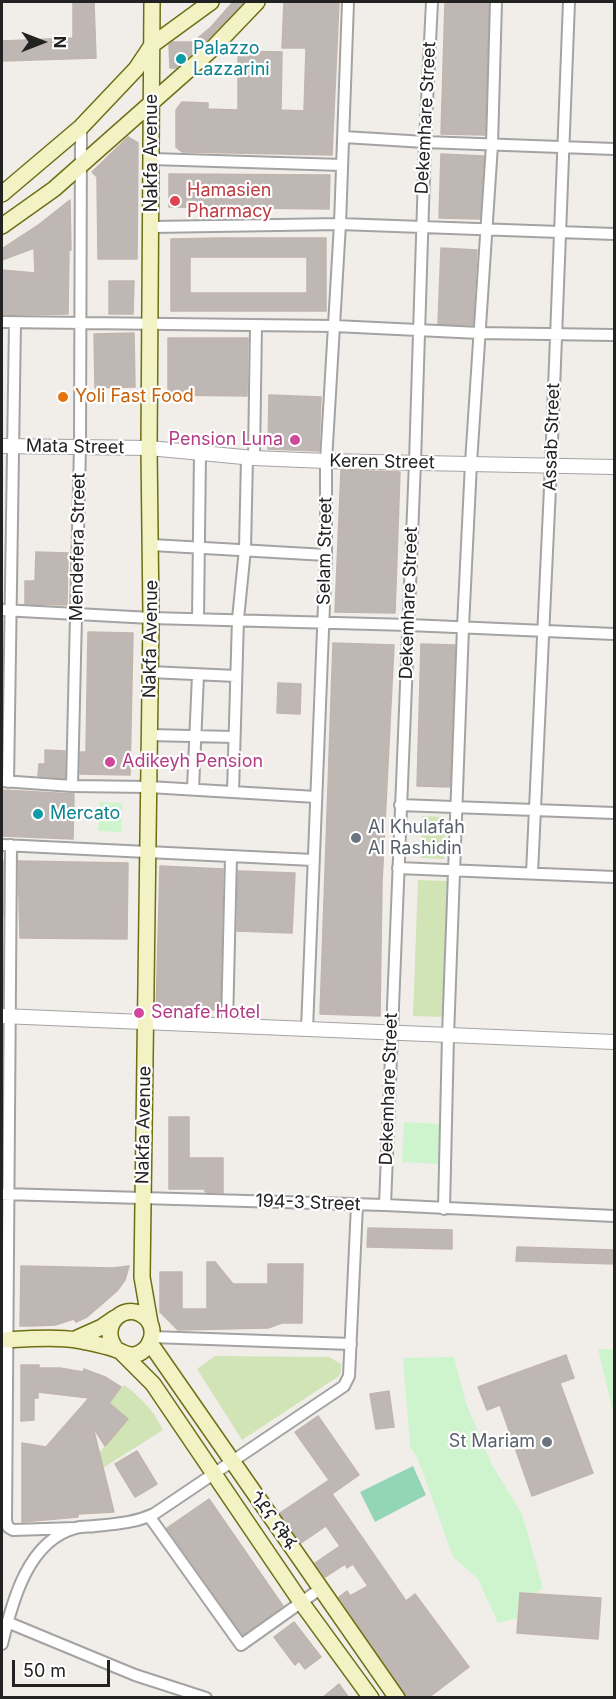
<!DOCTYPE html>
<meta charset="utf-8">
<style>
body{margin:0}
#map{position:relative;width:616px;height:1699px;overflow:hidden;background:#f1eeea;font-family:Inter,sans-serif}
canvas{display:block}
.frame{position:absolute;inset:0;border:3px solid #222;pointer-events:none}
.north{position:absolute;left:12px;top:12px;width:60px;height:60px;-webkit-text-stroke:4px #fff;paint-order:stroke;rotate:90deg;font-size:16px;font-weight:700;line-height:24px;text-align:center;color:#222}
.north::after{content:'';display:block;margin:auto;width:21px;height:27px;background:#222;clip-path:polygon(50% 0,100% 100%,50% 72%,0 100%)}
.scale{position:absolute;left:12px;top:1660px;width:98px;height:27px;box-sizing:border-box;border:3px solid #222;border-top:0;padding-left:8px;font-size:18px;line-height:21px;white-space:nowrap;color:#222;-webkit-text-stroke:4px #fff;paint-order:stroke}
</style>
<div id="map">
<canvas width="616" height="1699"></canvas>
<div class="frame"></div>
<div class="north">N</div>
<div class="scale">50 m</div>
</div>
<script>
const c = document.querySelector('canvas').getContext('2d');
c.lineJoin = 'round';
function paint(path, color) {
  c.fillStyle = color;
  c.fill(path, 'evenodd');
}
function trace(path, color, width, dash) {
  c.strokeStyle = color;
  c.lineWidth = width;
  c.lineCap = dash ? 'butt' : 'round';
  c.setLineDash(dash || []);
  c.stroke(path);
}
function drawText(font, color, halo, rows, align = 'center') {
  c.font = font + ' Inter,"Noto Sans Ethiopic",sans-serif';
  c.lineWidth = 4.5;
  c.setLineDash([]);
  c.textBaseline = 'middle';
  c.strokeStyle = halo;
  c.fillStyle = color;
  for (const [text, x, y, turn = 0] of rows) {
    c.save();
    c.translate(x, y);
    c.rotate((+turn || 0) * Math.PI / 180);
    c.textAlign = isNaN(turn) ? turn : align;
    if (halo) c.strokeText(text, 0, 0);
    c.fillText(text, 0, 0);
    c.restore();
  }
}
paint(new Path2D(`
 M 422,816 L 446,817 L 444,859 L 421,858 Z
 M 418,880 L 447,881 L 443,1017 L 413,1016 Z
 M 215,1356 L 329,1357 L 341,1364 L 341,1372 L 339,1376 L 242,1440 L 197,1369 Z
 M 124,1385 C 141,1397 154,1411 163,1430 L 103,1468 L 94,1459 L 128,1419 L 117,1409 L 114,1412 L 106,1406 Z`), '#d1e4b6');
paint(new Path2D(`
 M 100,802 L 122,803 L 121,832 L 98,831 Z
 M 404,1122 L 440,1124 L 438,1164 L 402,1162 Z
 M 614,1349 L 614,1417 L 598,1349 Z
 M 454,1357 L 466,1403 L 492,1465 L 522,1514 L 543,1588 L 535,1594 L 520,1593 L 518,1618 L 498,1623 L 478,1579 L 453,1557 L 418,1459 L 410,1446 L 403,1358 Z`), '#cdf4cd');
paint(new Path2D(`
 M 413,1466 L 426,1495 L 375,1522 L 360,1492 Z`), '#92d6b6');
const building = new Path2D(`
 M 73,2 L 94,2 L 96,58 L 2,61 L 2,41 L 73,38 Z
 M 233,2 L 244,2 L 204,43 L 176,68 L 170,68 L 169,45 L 172,42 L 193,42 L 211,27 Z
 M 284,2 L 339,2 L 332,155 L 182,152 L 176,147 L 176,110 L 182,102 L 208,103 L 208,109 L 238,110 L 238,51 L 282,52 L 281,110 L 304,111 L 306,48 L 282,48 Z
 M 445,2 L 489,2 L 485,135 L 441,134 Z
 M 128,137 L 138,143 L 137,259 L 98,259 L 97,177 L 92,172 Z
 M 441,154 L 484,156 L 480,219 L 439,218 Z
 M 169,174 L 330,175 L 329,209 L 169,207 Z
 M 70,200 L 71,250 L 69,250 L 68,314 L 2,315 L 2,270 L 35,273 L 34,248 L 2,260 L 2,249 L 37,226 Z
 M 220,238 L 326,238 L 326,311 L 171,311 L 171,239 ZM 190,257 L 307,257 L 307,293 L 190,293 Z
 M 441,248 L 477,250 L 473,325 L 438,324 Z
 M 109,281 L 134,281 L 133,314 L 109,314 Z
 M 134,333 L 135,387 L 95,388 L 94,334 Z
 M 168,338 L 248,338 L 247,396 L 168,395 Z
 M 269,395 L 321,397 L 319,451 L 268,449 Z
 M 341,470 L 400,472 L 395,613 L 335,612 Z
 M 36,552 L 68,553 L 67,605 L 25,604 L 25,581 L 35,581 Z
 M 88,632 L 133,633 L 130,775 L 80,774 L 80,752 L 86,752 Z
 M 333,643 L 394,645 L 382,883 L 380,1016 L 320,1014 Z
 M 421,644 L 455,645 L 450,787 L 417,786 Z
 M 278,683 L 301,684 L 300,714 L 277,713 Z
 M 45,750 L 65,751 L 65,778 L 38,776 L 39,764 L 45,764 Z
 M 2,790 L 74,794 L 73,839 L 2,836 Z
 M 2,861 L 3,861 L 3,916 L 2,916 Z
 M 18,861 L 128,863 L 127,939 L 20,938 Z
 M 160,866 L 223,869 L 220,1010 L 156,1010 Z
 M 238,871 L 295,873 L 292,933 L 237,931 Z
 M 169,1117 L 189,1117 L 189,1158 L 223,1158 L 223,1193 L 205,1192 L 205,1189 L 169,1189 Z
 M 368,1228 L 452,1230 L 452,1249 L 367,1247 Z
 M 517,1247 L 615,1250 L 615,1264 L 516,1261 Z
 M 207,1262 L 215,1262 L 233,1284 L 268,1284 L 268,1264 L 303,1264 L 302,1323 L 282,1323 L 268,1328 L 178,1330 L 160,1312 L 160,1272 L 182,1272 L 182,1309 L 207,1309 Z
 M 21,1266 L 113,1268 L 129,1266 L 125,1280 L 117,1291 L 87,1317 L 76,1322 L 74,1319 L 55,1325 L 31,1326 L 20,1326 Z
 M 566,1355 L 574,1378 L 560,1383 L 593,1473 L 532,1496 L 500,1405 L 487,1410 L 478,1387 Z
 M 21,1365 L 39,1365 L 39,1368 L 60,1368 L 83,1372 L 84,1369 L 105,1377 L 121,1387 L 109,1403 L 128,1419 L 105,1446 L 93,1427 L 114,1512 L 78,1514 L 78,1517 L 22,1522 L 22,1443 L 46,1447 L 89,1398 L 38,1392 L 38,1398 L 34,1398 L 34,1420 L 21,1421 Z
 M 389,1391 L 394,1427 L 376,1429 L 370,1394 Z
 M 318,1416 L 359,1475 L 332,1494 L 406,1601 L 415,1594 L 469,1667 L 428,1698 L 407,1698 L 339,1597 L 347,1591 L 350,1596 L 368,1586 L 353,1564 L 347,1568 L 345,1564 L 325,1577 L 315,1563 L 340,1546 L 326,1526 L 301,1543 L 280,1513 L 329,1480 L 295,1432 Z
 M 137,1451 L 157,1484 L 135,1497 L 115,1464 Z
 M 209,1499 L 283,1606 L 243,1635 L 167,1528 Z
 M 520,1593 L 601,1598 L 598,1639 L 517,1633 Z
 M 294,1622 L 321,1657 L 305,1669 L 299,1661 L 295,1665 L 274,1637 Z
 M 339,1684 L 349,1698 L 322,1698 Z`);
paint(building, '#beb7b3');
trace(building, '#c1b5ae', 1.5);
const minor = new Path2D(`
 M 344,137 L 425,142 L 614,149
 M 152,159 L 342,165
 M 152,227 L 340,224 L 614,234
 M 2,322 L 335,326 L 479,333 L 614,335
 M 254,458 L 256,325
 M 152,545 L 326,555
 M 2,610 L 151,618 L 409,625 L 614,634
 M 198,619 L 200,453
 M 150,672 L 236,676
 M 149,735 L 234,737
 M 2,781 L 72,786 L 149,787 L 316,797
 M 8,782 L 15,322
 M 72,786 L 80,446 L 81,127
 M 193,789 L 198,675
 M 233,792 L 238,619 L 245,549 L 247,458
 M 400,805 L 614,813
 M 2,845 L 313,860
 M 11,845 L 6,1521 L 8,1527 L 13,1530 L 75,1528
 M 398,868 L 614,877
 M 532,873 L 551,466 L 569,2
 M 227,1025 L 231,856
 M 307,1029 L 326,555 L 326,461 L 340,224 L 348,2
 M 3,1194 L 385,1205 L 614,1216
 M 385,1205 L 415,462 L 425,142 L 432,2
 M 444,1209 L 448,1036 L 463,627 L 471,463 L 492,145 L 496,2
 M 152,1337 L 351,1344
 M 149,1516 L 241,1645 L 320,1589
 M 7,1622 L 135,1675 L 206,1698
 M 2,1644 C 12,1602 28,1540 76,1528 C 82,1526 89,1527 95,1526 C 116,1524 134,1523 154,1514 L 344,1386 L 349,1376 L 357,1205`);
const tertiary = new Path2D(`
 M 2,446 L 149,448 L 254,458 L 326,461 L 614,467
 M 2,1016 L 614,1042`);
const secondary = new Path2D(`
 M 2,194 L 81,127 L 136,69 L 152,45 L 211,2
 M 2,226 L 54,189 L 211,50 L 257,2
 M 150,1323 L 142,1277 L 151,618 L 149,448 L 152,2
 M 75,1339 L 102,1327 L 115,1318
 M 2,1340 C 22,1339 57,1336 76,1340 C 84,1341 110,1347 117,1350 C 123,1352 127,1356 134,1355 C 150,1352 158,1331 147,1319 C 127,1298 97,1325 116,1349
 M 150,1343 L 397,1698
 M 122,1353 L 153,1384 L 301,1602 L 371,1698`);
trace(minor, '#a3a3a3', 14);
trace(tertiary, '#a3a3a3', 16);
trace(secondary, '#6d6f12', 18);
trace(minor, '#fff', 10);
trace(tertiary, '#fff', 14);
trace(secondary, '#f3f2c5', 15);
for (const [x, y, r, color] of [
 [181,59,6,"#0f9aa8"],
 [175,201,6,"#e0444e"],
 [63,397,6,"#e8710a"],
 [295,440,6,"#d1479c"],
 [110,762,6,"#d1479c"],
 [38,814,6,"#0f9aa8"],
 [356,838,6,"#6b7280"],
 [139,1013,6,"#d1479c"],
 [547,1442,6,"#6b7280"]
]) {
  const dot = new Path2D();
  dot.arc(x, y, r, 0, 2 * Math.PI);
  c.fillStyle = color;
  c.fill(dot);
  trace(dot, '#fff', 2);
}
drawText('18px', '#0d838f', '#fff', [
 ["Palazzo",193,49],
 ["Lazzarini",193,70],
 ["Mercato",50,814]
], 'left');
drawText('18px', '#222', '#fff', [
 ["Dekemhare Street",426,118,-87],
 ["Nakfa Avenue",152,153,-90],
 ["Assab Street",552,437,-88],
 ["Mata Street",75,447,1],
 ["Keren Street",382,462,1],
 ["Mendefera Street",78,547,-89],
 ["Selam Street",325,551,-89],
 ["Dekemhare Street",409,603,-88],
 ["Nakfa Avenue",151,639,-89],
 ["Dekemhare Street",389,1089,-88],
 ["Nakfa Avenue",144,1125,-89],
 ["194-3 Street",308,1203,2],
 ["ጎደና ናቅፋ",273,1521,55]
]);
drawText('18px', '#be3a42', '#fff', [
 ["Hamasien",187,191],
 ["Pharmacy",187,212]
], 'left');
drawText('18px', '#c56008', '#fff', [
 ["Yoli Fast Food",75,397]
], 'left');
drawText('18px', '#b23c85', '#fff', [
 ["Pension Luna",283,440,"right"],
 ["Adikeyh Pension",122,762],
 ["Senafe Hotel",151,1013]
], 'left');
drawText('18px', '#5b616d', '#fff', [
 ["Al Khulafah",368,828],
 ["Al Rashidin",368,849],
 ["St Mariam",535,1442,"right"]
], 'left');
</script>
